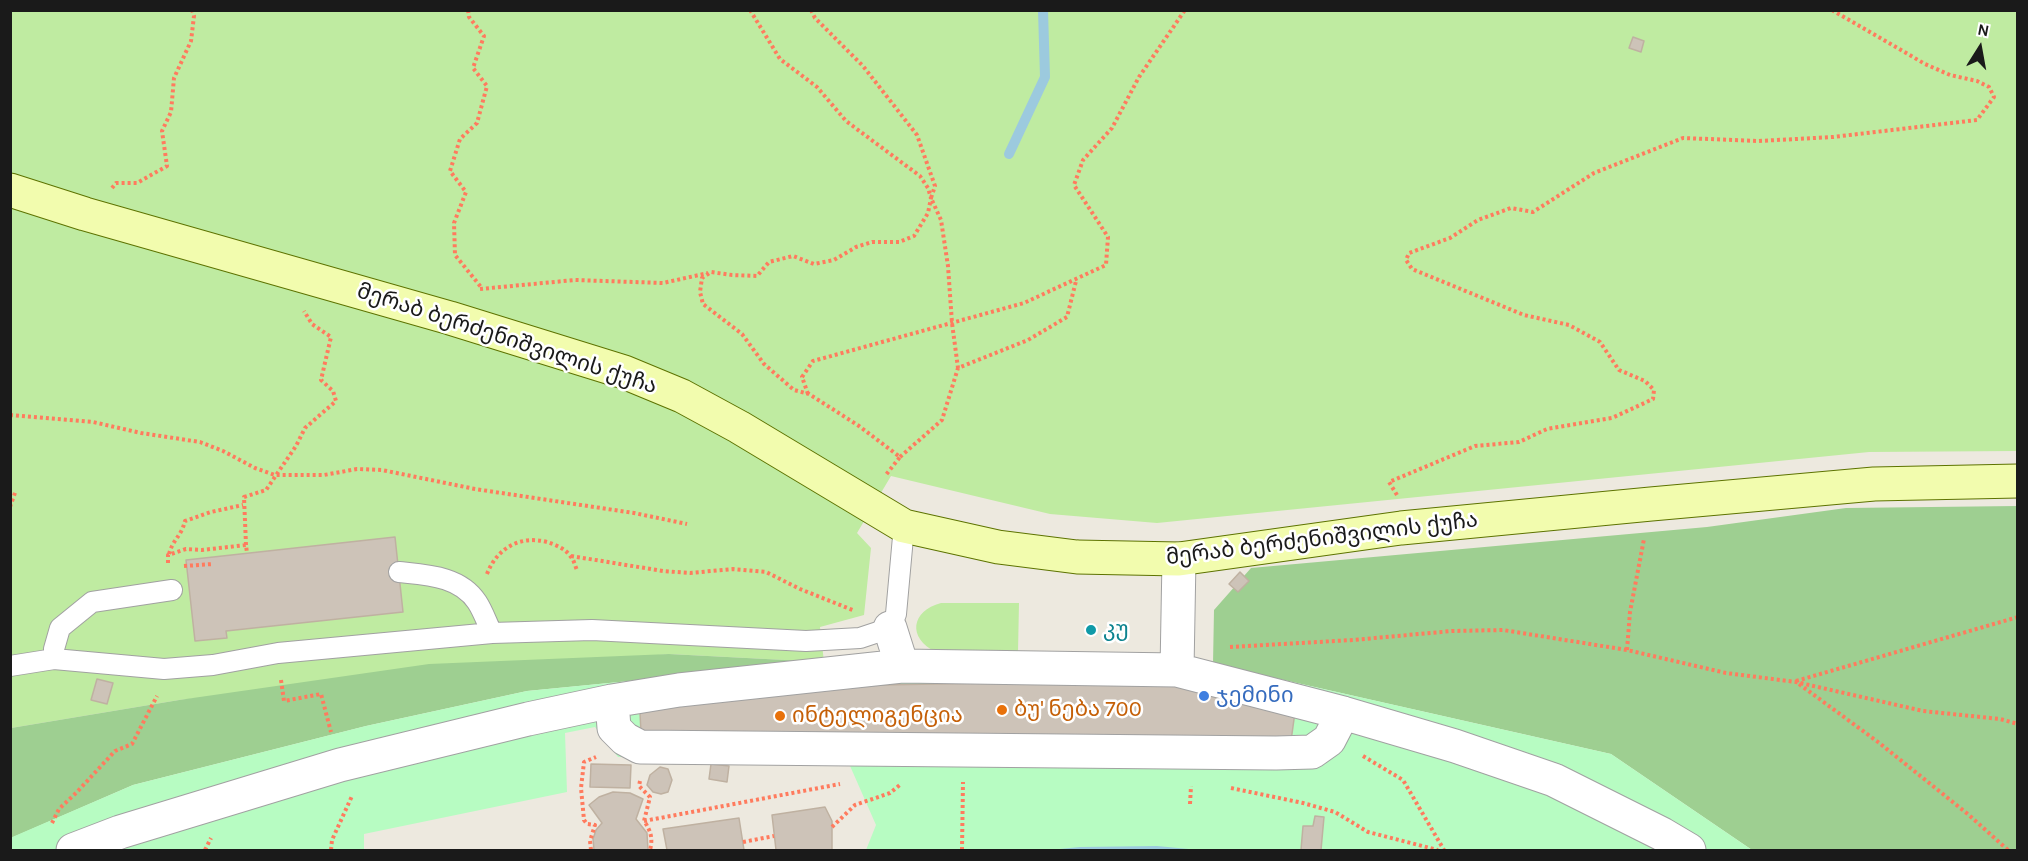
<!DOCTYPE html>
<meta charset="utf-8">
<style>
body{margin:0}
#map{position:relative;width:2028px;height:861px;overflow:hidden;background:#ede9df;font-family:Karla,sans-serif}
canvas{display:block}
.frame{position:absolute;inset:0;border:12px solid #1a1a1a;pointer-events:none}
.north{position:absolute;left:1950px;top:18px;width:60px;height:60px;-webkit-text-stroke:4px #fff;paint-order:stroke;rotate:11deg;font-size:16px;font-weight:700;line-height:24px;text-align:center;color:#1a1a1a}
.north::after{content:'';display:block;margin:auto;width:21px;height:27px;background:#1a1a1a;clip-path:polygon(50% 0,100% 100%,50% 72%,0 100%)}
</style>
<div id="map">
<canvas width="2028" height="861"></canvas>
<div class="frame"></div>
<div class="north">N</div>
</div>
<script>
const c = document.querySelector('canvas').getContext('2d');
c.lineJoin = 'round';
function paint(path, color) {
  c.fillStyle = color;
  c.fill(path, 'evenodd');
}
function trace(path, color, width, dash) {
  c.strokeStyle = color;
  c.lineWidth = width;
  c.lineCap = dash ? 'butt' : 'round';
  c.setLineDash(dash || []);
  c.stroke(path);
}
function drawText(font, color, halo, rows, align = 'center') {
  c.font = font + ' Karla,"Noto Sans Georgian",sans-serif';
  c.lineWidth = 5;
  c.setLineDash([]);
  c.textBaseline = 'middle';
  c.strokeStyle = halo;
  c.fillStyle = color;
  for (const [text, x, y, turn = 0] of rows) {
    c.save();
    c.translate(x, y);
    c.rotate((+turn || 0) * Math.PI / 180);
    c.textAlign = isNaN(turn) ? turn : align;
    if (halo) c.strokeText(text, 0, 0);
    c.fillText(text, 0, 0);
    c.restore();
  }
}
paint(new Path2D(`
 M 11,11 L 2017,11 L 2017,451 L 1869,452 L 1157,523 L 1050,514 L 891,476 L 857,533 L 871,548 L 864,615 L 820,627 L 824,662 L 669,654 L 179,700 L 11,728 Z
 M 941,603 L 1019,603 L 1018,652 L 936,652 C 907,638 911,611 941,603 Z`), '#bfeba1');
paint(new Path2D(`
 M 2017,506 L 2017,850 L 1752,850 L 1611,754 L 1213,664 L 1214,610 L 1251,568 L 1707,527 L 1846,508 Z
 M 669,654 L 824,662 L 527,691 L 366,726 L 133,785 L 11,838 L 11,728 L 179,700 L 429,664 Z`), '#9ecf91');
paint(new Path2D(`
 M 824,662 L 1213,664 L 1611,754 L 1752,850 L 866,850 L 876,825 L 847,759 L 618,757 L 595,727 L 565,733 L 567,792 L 364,834 L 364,850 L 11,850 L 10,838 L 133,785 L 366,726 L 527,691 Z`), '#b7fcc2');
paint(new Path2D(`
 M 1157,846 L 1199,850 L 1050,850 L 1080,847 Z`), '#9ccade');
trace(new Path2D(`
 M 1009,154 L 1045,77 L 1043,10`), '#9ccade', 10);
const building = new Path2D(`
 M 1633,37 L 1644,41 L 1641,52 L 1629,48 Z
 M 395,537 L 403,612 L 226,631 L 227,638 L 195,641 L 186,560 Z
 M 1240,572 L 1249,581 L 1238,592 L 1229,584 Z
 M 97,679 L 113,683 L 107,704 L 91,700 Z
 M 987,683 L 1162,684 L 1220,692 L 1295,712 L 1291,741 L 641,733 L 640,713 L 714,695 L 883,685 Z
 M 591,764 L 631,765 L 630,788 L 590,787 Z
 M 711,764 L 729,766 L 727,782 L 709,779 Z
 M 660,767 L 668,769 L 672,780 L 668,792 L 661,794 L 653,792 L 647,785 L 650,775 Z
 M 613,792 L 630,793 L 643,799 L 636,819 L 647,833 L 648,850 L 594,850 L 593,839 L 596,830 L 602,823 L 589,805 L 599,797 Z
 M 825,807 L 832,821 L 832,850 L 776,850 L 772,815 Z
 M 1315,816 L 1324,817 L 1321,850 L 1301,850 L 1303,826 L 1313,826 Z
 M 739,818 L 744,850 L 667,850 L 663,829 Z`);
paint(building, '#cdc3b8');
trace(building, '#bfb1a1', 1.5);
const lane = new Path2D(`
 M 399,572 C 427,575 460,576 477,602 C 483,611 487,623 492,633
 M 54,659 L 54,649 L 60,628 L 92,602 L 172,590
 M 10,666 L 54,659 L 164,669 L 213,665 L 278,653 L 492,633 L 592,630 L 806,641 L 860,638 L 890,628 L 896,614 L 904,526`);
const street = new Path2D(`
 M 1179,559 L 1177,670 L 1343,713 L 1455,746 L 1554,780 L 1662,834 L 1689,850
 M 890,628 L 902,666
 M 612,701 L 614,728 L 625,739 L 640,747 L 1276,753 L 1312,752 L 1329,740 L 1343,713
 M 73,850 L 120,832 L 340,765 L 528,719 L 612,701 L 679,690 L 902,666 L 1177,670`);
const secondary = new Path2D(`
 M 10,190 L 85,214 L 450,318 L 624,372 L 682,396 L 739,427 L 904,526 L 998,547 L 1077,557 L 1179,559 L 1401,528 L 1651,504 L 1874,484 L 2018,481`);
trace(lane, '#a1a1a1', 22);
trace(street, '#a1a1a1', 35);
trace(secondary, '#5d7300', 35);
trace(new Path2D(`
 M 468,10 L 469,17 L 484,36 L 473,68 L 487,86 L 477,123 L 460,139 L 450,171 L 466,192 L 454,223 L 455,255 L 481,287
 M 750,10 L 780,59 L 817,87 L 846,121 L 920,176 L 928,188 L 931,198 L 928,213 L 914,236 L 899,242 L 872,242 L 856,247 L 834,260 L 814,264 L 793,256 L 769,262 L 757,276 L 732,275 L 711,272 L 702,278 L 700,292 L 703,304 L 742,334 L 764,364 L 794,390 L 809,394 L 859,426 L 900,457 L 885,476
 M 811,10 L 815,18 L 863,66 L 917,135 L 935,186 L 931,198 L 941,220 L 948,266 L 952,323 L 958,368
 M 112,188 L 116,183 L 137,183 L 167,166 L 162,131 L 171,112 L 174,78 L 191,41 L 194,16 L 192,10
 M 480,289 L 575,280 L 663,283 L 708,273
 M 808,394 L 802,377 L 813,361 L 1024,303 L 1106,265 L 1108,237 L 1074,185 L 1083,160 L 1112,128 L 1139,77 L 1185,10
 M 10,415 L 93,422 L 141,433 L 200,442 L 223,451 L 255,468 L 275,475 L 324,475 L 357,469 L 382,470 L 475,489 L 634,513 L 687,524
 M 900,457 L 942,420 L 958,368 L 1028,340 L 1067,317 L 1076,281
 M 1397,495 L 1389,482 L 1475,446 L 1519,442 L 1547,429 L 1612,418 L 1653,399 L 1654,390 L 1645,381 L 1619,370 L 1600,342 L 1569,325 L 1524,315 L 1412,269 L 1406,260 L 1409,253 L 1450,238 L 1478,220 L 1511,208 L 1533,212 L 1594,173 L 1683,138 L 1759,141 L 1833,137 L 1977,120 L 1994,97 L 1989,87 L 1977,81 L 1950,75 L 1925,64 L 1832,10
 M 10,507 L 16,490
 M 246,545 L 244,497 L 266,490 L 296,446 L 305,428 L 336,401 L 333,391 L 321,380 L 331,337 L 312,324 L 304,311
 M 169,554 C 173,539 181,537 185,521 L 211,512 L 243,505
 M 571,556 L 663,571 L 690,573 L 733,569 L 766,572 L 800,589 L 855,611
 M 168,563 L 168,555 L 186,549 L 202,550 L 246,545 L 247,553
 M 184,566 L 213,564
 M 487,574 C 497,548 520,535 547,542 C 556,545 566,549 571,557 C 574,560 575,566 577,570
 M 1230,647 L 1353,640 L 1452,631 L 1503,630 L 1627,650 L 1726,673 L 1796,682 L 1923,711 L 2000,719 L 2018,724
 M 1627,650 L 1630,612 L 1644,539
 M 281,680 L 284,701 L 321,694 L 331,732
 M 1796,681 L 2018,617
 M 1799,684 L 1878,742 L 1969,815 L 2008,850
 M 1363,756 L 1403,780 L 1444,850
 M 640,781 L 639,786 L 650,797 L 644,821 C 651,831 653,839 650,850
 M 1231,788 L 1303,803 L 1335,812 L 1368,832 L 1438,850
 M 1190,804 L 1191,786
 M 644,821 L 840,784
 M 52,823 L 59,809 L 77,792 L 115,751 L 132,744 L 157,696
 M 832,827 L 855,805 L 890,793 L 901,784
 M 743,842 L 774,836
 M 205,850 L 211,838
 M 331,850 L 332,840 L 352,796
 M 591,850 L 590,841 L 595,825 L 587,824 L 584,820 L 581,788 L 584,762 L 596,757
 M 962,850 L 963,782`), '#ff7b5e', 4, [3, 3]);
trace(lane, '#fff', 20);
trace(street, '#fff', 33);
trace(secondary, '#f2fcae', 33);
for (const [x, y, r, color] of [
 [1091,630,6,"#0f9aa8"],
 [1204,696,6,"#3f7fe0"],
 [1002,710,6,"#e8710a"],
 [780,716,6,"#e8710a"]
]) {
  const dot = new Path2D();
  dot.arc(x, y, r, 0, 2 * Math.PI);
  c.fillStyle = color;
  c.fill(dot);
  trace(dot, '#fff', 2);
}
drawText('22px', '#1a1a1a', '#fff', [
 ["მერაბ ბერძენიშვილის ქუჩა",507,339,18],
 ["მერაბ ბერძენიშვილის ქუჩა",1322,539,-7]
]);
drawText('22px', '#0d838f', '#fff', [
 ["კუ",1103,630]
], 'left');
drawText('22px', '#366cbe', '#fff', [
 ["ჯემინი",1216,696]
], 'left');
drawText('22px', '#c56008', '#fff', [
 ["ბუ' ნება 700",1014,710],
 ["ინტელიგენცია",792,716]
], 'left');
</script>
